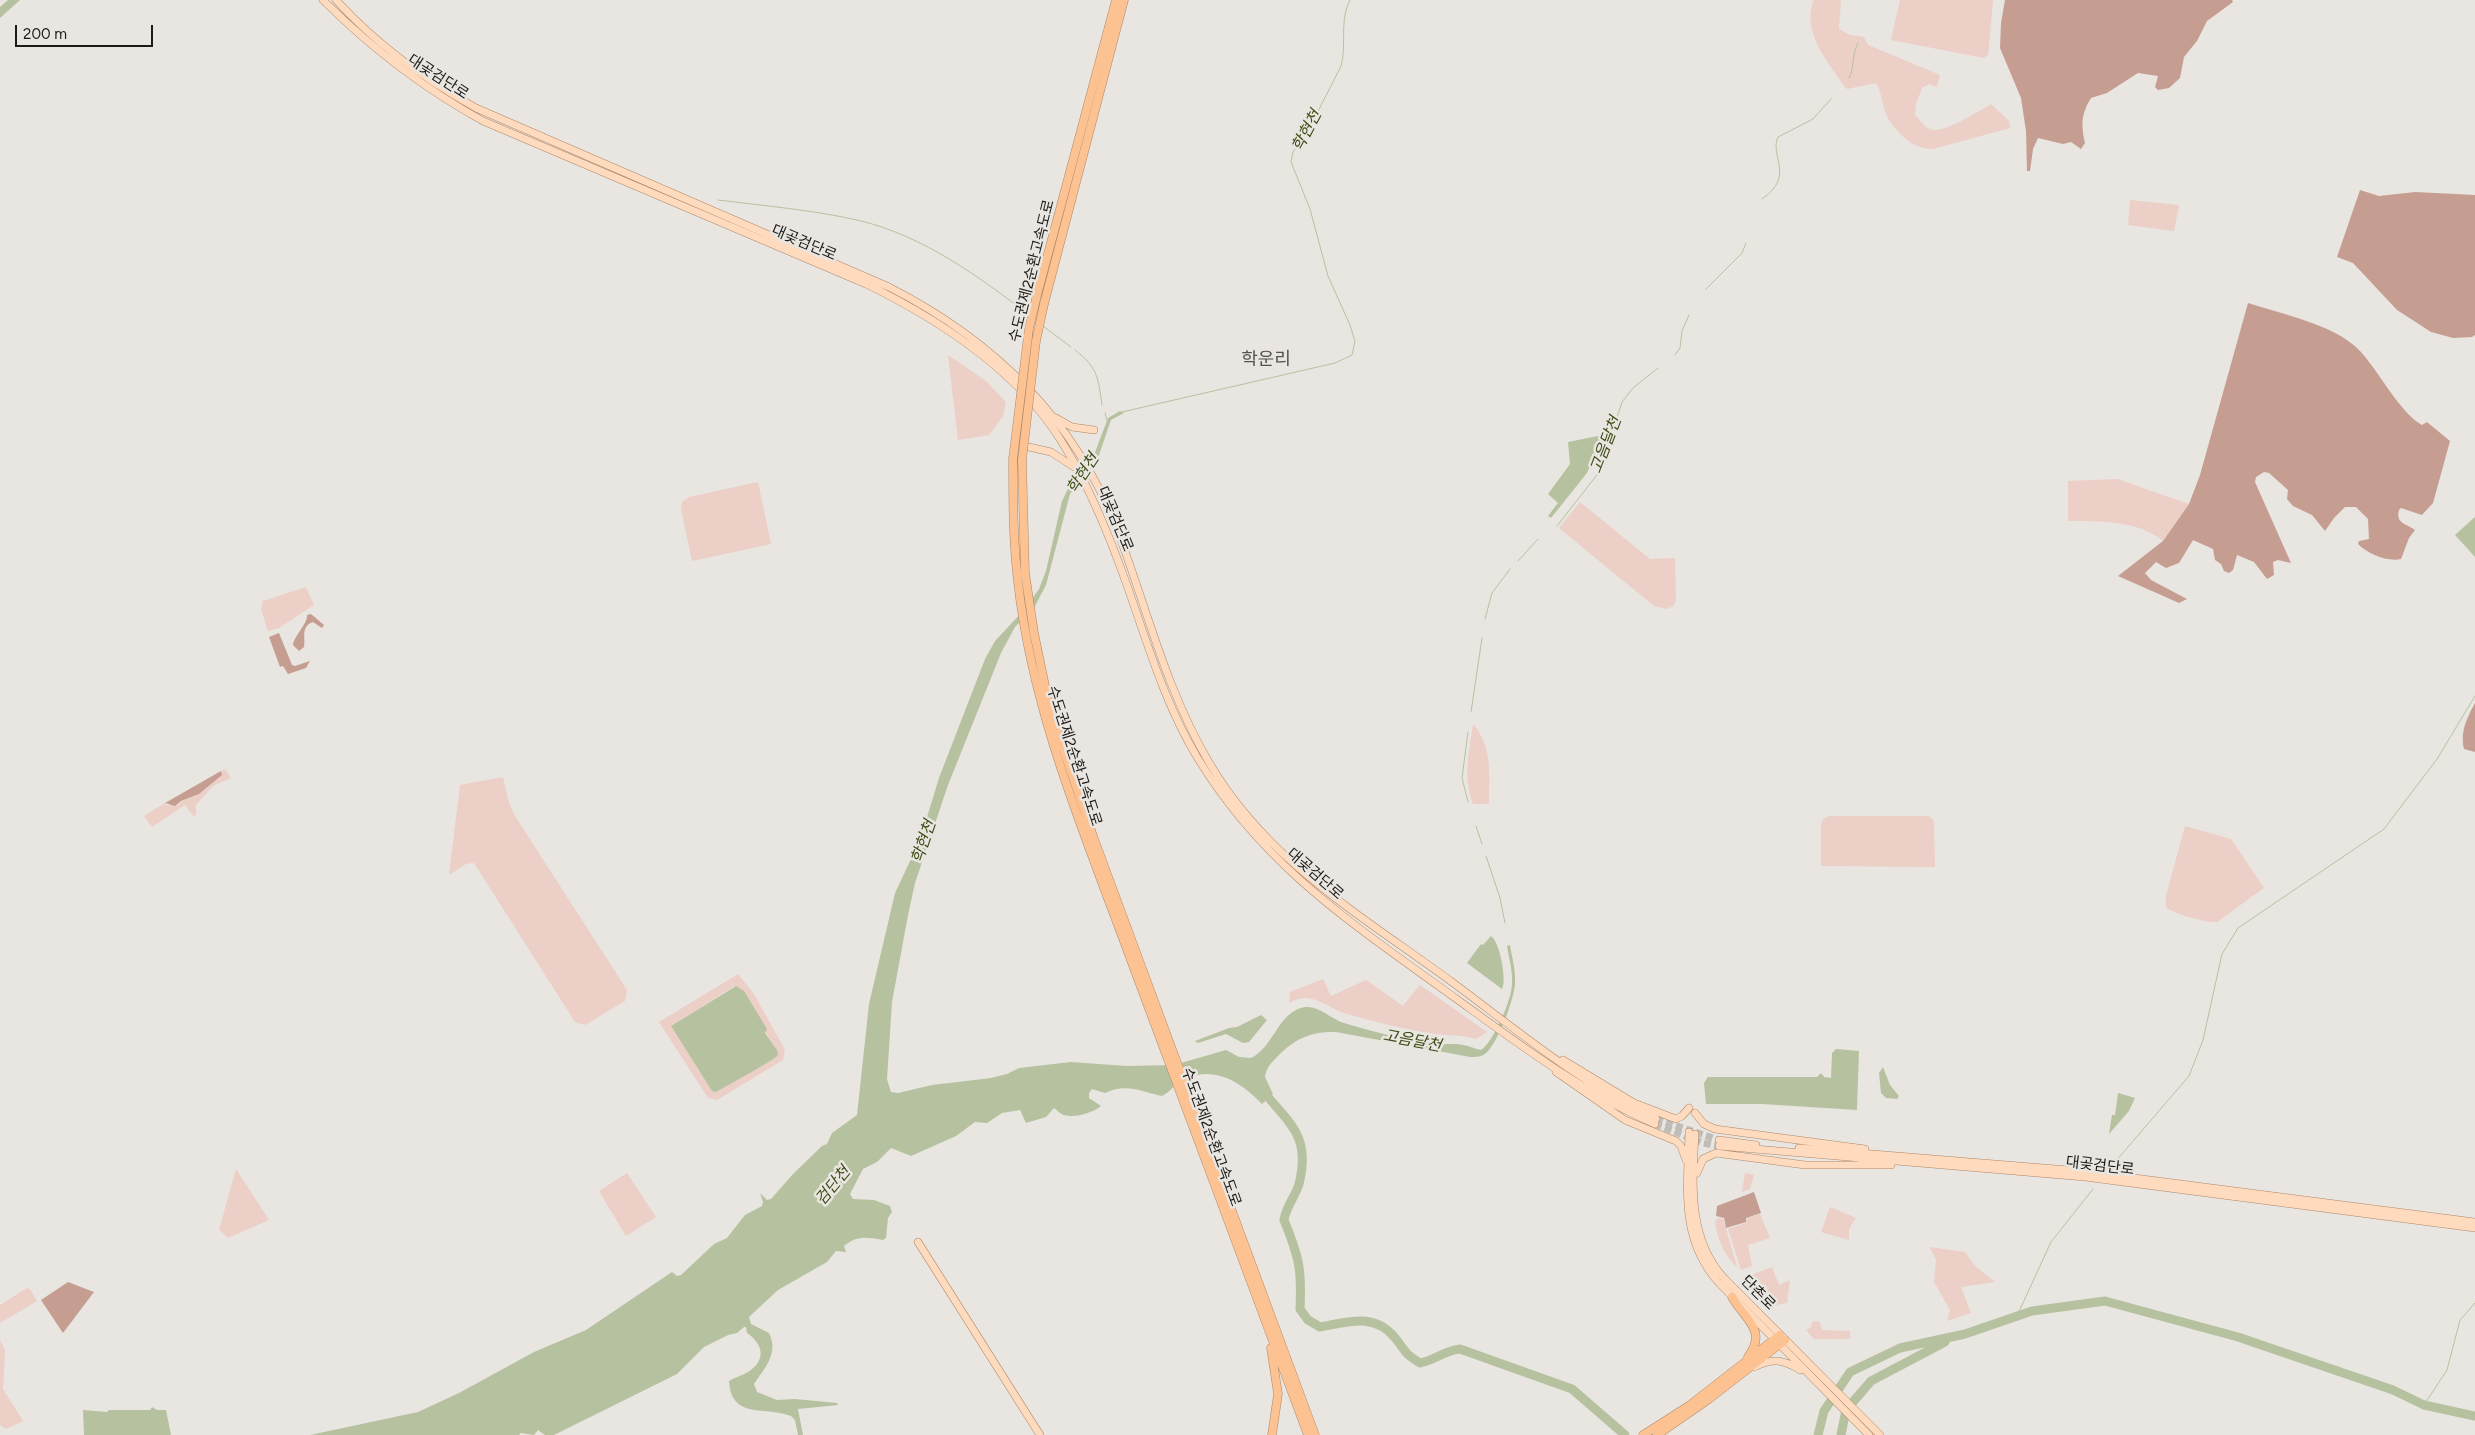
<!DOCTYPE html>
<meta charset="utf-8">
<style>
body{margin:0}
#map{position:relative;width:2475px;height:1435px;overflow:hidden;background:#e9e5e0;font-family:Figtree,sans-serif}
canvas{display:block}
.scale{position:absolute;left:15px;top:25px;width:138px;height:22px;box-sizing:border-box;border:2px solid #1c1b19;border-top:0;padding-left:6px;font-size:15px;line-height:18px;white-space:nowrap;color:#1c1b19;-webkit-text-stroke:4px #e9e5e0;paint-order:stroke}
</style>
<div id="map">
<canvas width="2475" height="1435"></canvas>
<div class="scale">200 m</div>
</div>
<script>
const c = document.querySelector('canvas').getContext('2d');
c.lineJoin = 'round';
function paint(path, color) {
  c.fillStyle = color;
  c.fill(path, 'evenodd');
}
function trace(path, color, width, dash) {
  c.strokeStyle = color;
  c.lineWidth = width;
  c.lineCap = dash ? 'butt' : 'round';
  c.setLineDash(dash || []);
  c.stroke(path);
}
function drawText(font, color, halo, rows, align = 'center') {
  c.font = font + ' Figtree,"Noto Sans KR",sans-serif';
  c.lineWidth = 5;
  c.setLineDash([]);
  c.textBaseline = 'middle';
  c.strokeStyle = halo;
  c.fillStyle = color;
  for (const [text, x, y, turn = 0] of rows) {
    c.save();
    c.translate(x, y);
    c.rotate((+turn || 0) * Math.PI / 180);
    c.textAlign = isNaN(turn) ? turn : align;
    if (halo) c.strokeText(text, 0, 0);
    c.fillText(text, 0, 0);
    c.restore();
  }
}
paint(new Path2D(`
 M 1814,0 L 1841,0 L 1839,29 L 1850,35 L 1864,37 L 1868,45 L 1940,75 L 1937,87 L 1929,84 L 1922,88 L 1916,104 L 1915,115 C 1920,120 1925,129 1933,130 C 1946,132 1979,111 1991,104 L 2009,121 L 2010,128 L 1933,149 C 1914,150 1895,132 1887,116 C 1882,106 1882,92 1876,83 L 1847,89 L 1845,87 C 1829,63 1800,31 1814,0 Z
 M 1900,0 L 1993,0 L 1988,55 L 1984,58 L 1891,40 Z
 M 2130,200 L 2179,205 L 2174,231 L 2128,225 Z
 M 948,355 L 986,381 L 1006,402 L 1003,416 L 989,435 L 958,440 Z
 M 2117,479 L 2189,504 L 2163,541 C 2138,520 2098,521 2068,521 L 2068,481 Z
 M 758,482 L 771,544 L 692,561 L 681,509 L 682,502 L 689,497 Z
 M 1580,502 L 1650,559 L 1675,558 L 1676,600 L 1673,606 L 1667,609 L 1654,606 L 1559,528 Z
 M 306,587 L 314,605 L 279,628 L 268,631 L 261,609 L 263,601 Z
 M 1473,724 C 1493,747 1489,776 1489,804 L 1473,804 C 1463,777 1469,752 1473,724 Z
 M 223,769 L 226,770 L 231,778 L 213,786 L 196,805 L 196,815 L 193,816 L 185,805 L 152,827 L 144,816 L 165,803 L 167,805 L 177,805 C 182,800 188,799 195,796 C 204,792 222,776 223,769 Z
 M 503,777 L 509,803 L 515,816 L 627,990 L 625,1001 L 585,1025 L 575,1022 L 474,863 L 466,864 L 449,875 L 460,785 Z
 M 1829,816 L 1929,816 L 1934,821 L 1934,825 L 1935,867 L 1821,866 L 1821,825 L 1823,819 Z
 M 2185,826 L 2231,839 L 2264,888 L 2217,922 C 2207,923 2173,914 2166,907 L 2166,896 Z
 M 738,974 L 754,994 L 785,1050 L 783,1060 L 717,1100 L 708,1098 L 659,1022 ZM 734,986 L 744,994 L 765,1027 C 765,1038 777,1045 778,1055 L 716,1092 L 712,1091 L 671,1026 Z
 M 1323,979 L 1331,996 L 1366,980 L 1403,1006 L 1420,985 L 1487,1032 L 1476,1039 C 1461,1034 1449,1036 1434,1034 C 1405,1029 1375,1022 1347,1014 C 1326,1008 1312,989 1289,1003 L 1290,992 Z
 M 236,1169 L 269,1220 L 228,1238 L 219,1230 Z
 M 627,1173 L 656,1217 L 626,1236 L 599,1191 Z
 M 1745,1173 L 1754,1175 L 1750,1189 L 1742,1192 Z
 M 1830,1207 L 1856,1218 L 1849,1229 L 1849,1240 L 1821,1232 Z
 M 1760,1214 L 1770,1238 L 1748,1245 L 1752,1266 L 1741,1270 L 1728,1229 L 1746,1223 L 1747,1218 Z
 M 1718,1218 L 1723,1219 L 1737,1267 C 1724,1256 1717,1238 1715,1221 Z
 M 1929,1247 L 1965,1252 L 1975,1266 L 1995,1282 L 1961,1287 L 1971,1313 L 1947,1321 L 1950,1310 L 1934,1282 L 1936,1259 Z
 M 1772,1267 L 1779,1285 L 1790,1280 L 1787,1303 L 1777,1305 L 1746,1277 Z
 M 27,1288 L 30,1289 L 37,1301 L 0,1323 L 0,1305 Z
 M 1813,1321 L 1820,1322 L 1822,1330 L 1850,1331 L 1850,1339 L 1814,1339 L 1806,1330 L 1810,1328 Z
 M 0,1340 L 5,1350 L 3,1389 L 23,1421 L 6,1429 L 0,1425 Z`), '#eccfc6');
paint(new Path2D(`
 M 2005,0 L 2232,0 L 2233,2 L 2207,21 L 2197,41 L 2184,57 L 2180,78 L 2169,88 L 2158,90 L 2155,87 L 2158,76 L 2138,73 L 2107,93 L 2091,98 C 2081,114 2081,125 2085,143 L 2081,149 L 2071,142 L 2063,144 L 2038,138 L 2033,149 L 2030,171 L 2027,171 L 2026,131 L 2021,98 L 2000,48 L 2001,23 Z
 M 2360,190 L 2379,196 L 2415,192 L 2475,195 L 2475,335 L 2472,337 L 2453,338 L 2431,332 L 2397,310 L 2353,263 L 2337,257 Z
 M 2248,303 C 2282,314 2336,325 2360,351 C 2379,371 2399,412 2422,425 L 2427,422 L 2450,441 L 2433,503 L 2422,515 L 2401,508 L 2399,510 C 2395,524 2408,524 2415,530 L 2409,538 L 2401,559 C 2387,562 2368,554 2358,544 L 2359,541 L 2369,539 L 2368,519 L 2356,507 L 2345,507 L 2334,518 L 2325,531 L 2312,515 L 2293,506 L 2287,499 L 2288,490 L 2269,473 L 2264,472 L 2256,477 L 2255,482 L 2291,563 L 2278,560 L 2273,562 L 2274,575 L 2267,579 L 2254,562 L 2237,555 L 2233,570 L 2229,573 L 2224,571 L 2221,564 L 2215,560 L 2213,549 L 2193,540 L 2179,563 L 2166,568 L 2156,562 L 2145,573 L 2151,580 L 2187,599 L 2179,603 L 2118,576 L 2163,541 L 2189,504 L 2200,475 Z
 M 311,614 L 324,625 L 322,628 L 313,622 C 300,627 306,637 304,647 L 299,651 L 293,645 C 294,636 308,623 307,615 Z
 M 279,633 L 292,665 L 295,666 L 310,661 L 306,668 L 288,674 L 283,666 L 280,667 L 269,637 Z
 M 2475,703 L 2475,752 L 2464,749 C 2460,731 2467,718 2475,703 Z
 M 221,771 L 222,775 L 199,794 L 181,801 L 175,806 L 165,803 Z
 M 1754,1192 L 1761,1213 L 1746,1218 L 1746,1222 L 1726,1228 L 1724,1218 L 1716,1216 L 1717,1206 Z
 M 68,1282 L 94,1292 L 63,1333 L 41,1300 Z`), '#c59e91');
paint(new Path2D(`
 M 8,0 L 20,0 L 0,18 L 0,7 Z
 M 1120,411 L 1124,413 L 1111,420 L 1099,455 L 1070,494 L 1046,585 L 1035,606 L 1015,627 L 1001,653 L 948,785 L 915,883 L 908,915 L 892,1002 L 887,1079 L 891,1092 L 898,1093 L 932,1085 L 991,1078 L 1007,1074 L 1019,1068 L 1071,1062 L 1127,1066 L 1174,1065 L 1226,1050 L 1239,1057 L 1251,1058 C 1272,1048 1277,1018 1298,1009 C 1316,1001 1328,1018 1344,1023 C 1373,1032 1406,1040 1437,1044 C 1446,1045 1454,1043 1463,1045 C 1470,1046 1475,1049 1481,1050 C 1493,1043 1512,999 1512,984 C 1513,972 1509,958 1507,946 L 1510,945 C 1512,958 1516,971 1515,984 C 1514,999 1498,1044 1485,1054 C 1480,1057 1476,1057 1470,1057 L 1336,1032 C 1311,1031 1294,1039 1277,1057 C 1271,1063 1266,1068 1265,1077 L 1273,1094 L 1262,1104 C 1241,1082 1214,1064 1183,1080 C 1175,1084 1170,1092 1162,1096 C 1140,1091 1126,1083 1105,1093 L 1092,1089 L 1089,1093 L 1089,1098 L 1101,1106 C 1093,1113 1075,1118 1064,1115 C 1060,1114 1057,1110 1054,1108 L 1046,1117 L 1026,1123 L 1020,1110 L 1002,1113 L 987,1123 L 975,1122 L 956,1136 L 911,1156 L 891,1148 L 877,1162 L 863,1169 L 850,1194 L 853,1199 L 874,1200 L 890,1206 L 892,1212 L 888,1218 L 886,1238 L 883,1240 C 869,1237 856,1235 844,1246 L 846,1252 L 836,1251 L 827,1262 L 778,1290 L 749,1317 L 751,1324 L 769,1333 C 779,1353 765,1368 754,1384 L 757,1392 L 777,1400 L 795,1399 L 837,1403 L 838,1405 L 798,1409 L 803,1435 L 798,1435 L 795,1420 L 791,1416 C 766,1406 731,1420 729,1381 C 735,1377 742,1376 748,1372 C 767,1360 763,1344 747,1333 L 746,1327 L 744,1327 L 737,1333 L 728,1335 L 704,1347 L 677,1374 L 554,1435 L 545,1435 L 538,1430 L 534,1435 L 521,1433 L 519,1435 L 310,1435 L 418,1412 L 459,1393 L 534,1352 L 586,1330 L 672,1272 L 677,1276 L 681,1275 L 714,1244 L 727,1238 L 745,1215 L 762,1206 L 763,1202 L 760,1193 L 767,1200 L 771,1199 L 793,1174 L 822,1146 L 827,1144 L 832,1133 L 857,1115 L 869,1004 L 895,893 L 920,840 L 939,778 L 985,659 L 995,641 L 1025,609 L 1039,589 L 1046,571 L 1062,501 L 1069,487 L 1094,455 L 1108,418 Z
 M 1603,435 L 1587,473 L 1551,518 L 1548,516 L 1558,503 L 1548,494 L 1570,464 L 1568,442 Z
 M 2475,517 L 2475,557 L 2455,535 Z
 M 1491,936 C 1500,942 1507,981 1502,989 L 1467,963 L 1481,944 L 1483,945 Z
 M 736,986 L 744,991 L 767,1029 L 765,1033 L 777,1050 L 778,1055 C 775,1060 726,1086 716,1092 L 712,1091 L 671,1026 Z
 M 1261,1015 L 1267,1020 L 1249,1042 L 1243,1043 L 1226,1034 L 1198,1043 L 1195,1041 L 1229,1028 L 1237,1027 Z
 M 1836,1049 L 1859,1051 L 1857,1110 L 1762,1104 L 1706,1104 L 1704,1083 L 1708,1077 L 1817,1077 L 1821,1073 L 1824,1077 L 1831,1078 L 1832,1053 Z
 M 1883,1067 L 1890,1085 L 1899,1096 L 1897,1099 L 1886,1098 L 1881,1093 L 1879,1073 Z
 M 2118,1093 L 2135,1098 L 2129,1111 L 2109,1134 L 2112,1115 L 2115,1115 Z
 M 152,1407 L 157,1410 L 166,1410 L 171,1435 L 84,1435 L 83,1410 L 107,1412 L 109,1410 L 150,1410 Z`), '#b6c29f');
trace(new Path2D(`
 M 1849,78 C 1855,68 1851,56 1858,43
 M 1762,199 C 1796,176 1769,156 1778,137 L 1813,119 L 1831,99
 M 718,200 C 765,206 815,210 861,221 C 923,236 980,277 1030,316
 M 1706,289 L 1742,253 L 1746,243
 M 1043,326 L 1071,347
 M 1075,350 C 1098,368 1098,377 1102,405
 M 1675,355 L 1680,348 L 1682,331 L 1689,315
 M 1122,412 L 1335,363 L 1352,355 L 1355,341 L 1350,325 L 1328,276 L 1310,209 L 1291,162 L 1293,152 L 1306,135 L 1341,66 C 1347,44 1339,21 1350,0
 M 1105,413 L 1107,420
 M 1557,526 L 1600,471 L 1622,402 L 1633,388 L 1658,368
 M 1518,561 L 1538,539
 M 1485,619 L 1492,593 L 1510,569
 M 1471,712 L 1482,638
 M 1468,732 L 1462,778 L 1468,802
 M 1476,826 L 1482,844
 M 1486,856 L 1500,898 L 1505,923
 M 2109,1169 L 2189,1076 L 2203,1040 L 2222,954 L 2238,928 L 2384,829 L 2437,759 L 2475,696
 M 2017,1316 L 2051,1242 L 2093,1189
 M 2424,1405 L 2447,1370 L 2460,1320 L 2475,1303`), '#b6c29f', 1);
trace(new Path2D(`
 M 1262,1090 C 1290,1124 1311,1136 1299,1184 C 1295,1197 1286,1207 1284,1220 C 1299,1257 1302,1269 1300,1309 L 1308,1320 L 1320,1327 C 1348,1322 1375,1312 1396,1339 C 1407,1353 1404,1353 1420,1363 C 1435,1360 1446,1350 1460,1349 L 1572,1389 L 1625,1435
 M 1818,1435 L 1824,1411 L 1850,1372 L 1900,1348 L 1965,1334 L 2032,1311 L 2105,1301 L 2238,1337 L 2393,1390 L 2424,1405 L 2475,1416
 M 1841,1435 L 1846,1410 L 1871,1381 L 1945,1342`), '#b6c29f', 9);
trace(new Path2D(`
 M 1656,1119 L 1719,1140
 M 1655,1124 L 1703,1143 L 1719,1146`), '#c0bdb8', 7, [7, 3.5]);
const major = new Path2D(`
 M 323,0 C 372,49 423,88 483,121 L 866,284 C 938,319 1016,370 1060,439 C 1090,486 1111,539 1129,591 C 1149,648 1166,706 1197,757 C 1264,868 1356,926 1458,1000 C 1520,1045 1584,1093 1655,1124
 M 336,0 C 376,44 424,79 476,108 L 889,287 C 991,339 1072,416 1115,524 C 1146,604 1165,689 1210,764 C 1269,863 1362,916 1452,982 C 1518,1031 1581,1084 1656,1119
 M 1056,418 L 1072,427 L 1094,430
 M 1029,447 L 1051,452 L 1074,467
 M 1563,1060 L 1634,1103 L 1676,1119 L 1682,1116 L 1689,1108
 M 1556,1072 L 1625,1120 L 1676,1141 L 1681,1146 L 1686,1160
 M 1695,1113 L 1704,1124 L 1715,1129 L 1865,1149
 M 1689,1132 C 1688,1187 1679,1237 1718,1282 L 1869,1435
 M 1695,1134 C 1692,1184 1688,1239 1724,1278 L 1880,1435
 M 1719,1140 L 1756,1145
 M 1719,1146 L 2085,1177 L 2475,1228
 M 1799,1148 L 2080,1171 L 2475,1222
 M 1697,1173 L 1703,1159 L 1716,1153 L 1805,1165 L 1891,1165
 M 918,1242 L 1040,1435
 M 1754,1367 C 1772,1358 1783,1359 1800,1370`);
const highway = new Path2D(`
 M 1037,295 L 1116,0
 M 1044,304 L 1124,0
 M 1013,459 C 1013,500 1013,541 1018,582 C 1033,718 1089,844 1135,971 C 1192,1126 1251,1280 1308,1435
 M 1022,460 L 1025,573 L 1034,633 L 1050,710 L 1094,839 L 1315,1435
 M 1732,1297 C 1745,1320 1768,1330 1748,1357
 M 1271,1348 L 1278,1394 L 1272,1435
 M 1643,1435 L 1690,1405 L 1780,1335
 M 1657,1435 L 1709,1399 L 1785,1340`);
trace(major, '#ae8868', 8);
trace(highway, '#ae8868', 9);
trace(major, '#fedabe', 7);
trace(highway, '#fdc292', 8);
const highwayBridge = new Path2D(`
 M 1013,459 L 1029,328 L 1037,295
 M 1022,460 L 1036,341 L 1044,304`);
trace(highwayBridge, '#ae8868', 9, []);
trace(highwayBridge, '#fdc292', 8);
drawText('15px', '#1c1b19', '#e9e5e0', [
 ["대곶검단로",438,77,33],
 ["대곶검단로",804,243,23],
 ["수도권제2순환고속도로",1032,271,-76],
 ["대곶검단로",1115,519,67],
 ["수도권제2순환고속도로",1074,756,72],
 ["대곶검단로",1315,874,41],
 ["수도권제2순환고속도로",1211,1137,70],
 ["대곶검단로",2100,1166,7],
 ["단촌로",1758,1293,45]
]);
drawText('italic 16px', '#3e4d16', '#e9e5e0', [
 ["학현천",1307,131,-62],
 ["고음달천",1606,445,-69],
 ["학현천",1083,474,-57],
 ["학현천",924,842,-71],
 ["고음달천",1412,1041,11],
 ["검단천",833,1186,-50]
]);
drawText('18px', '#56534e', '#e9e5e0', [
 ["학운리",1266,360]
]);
</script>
